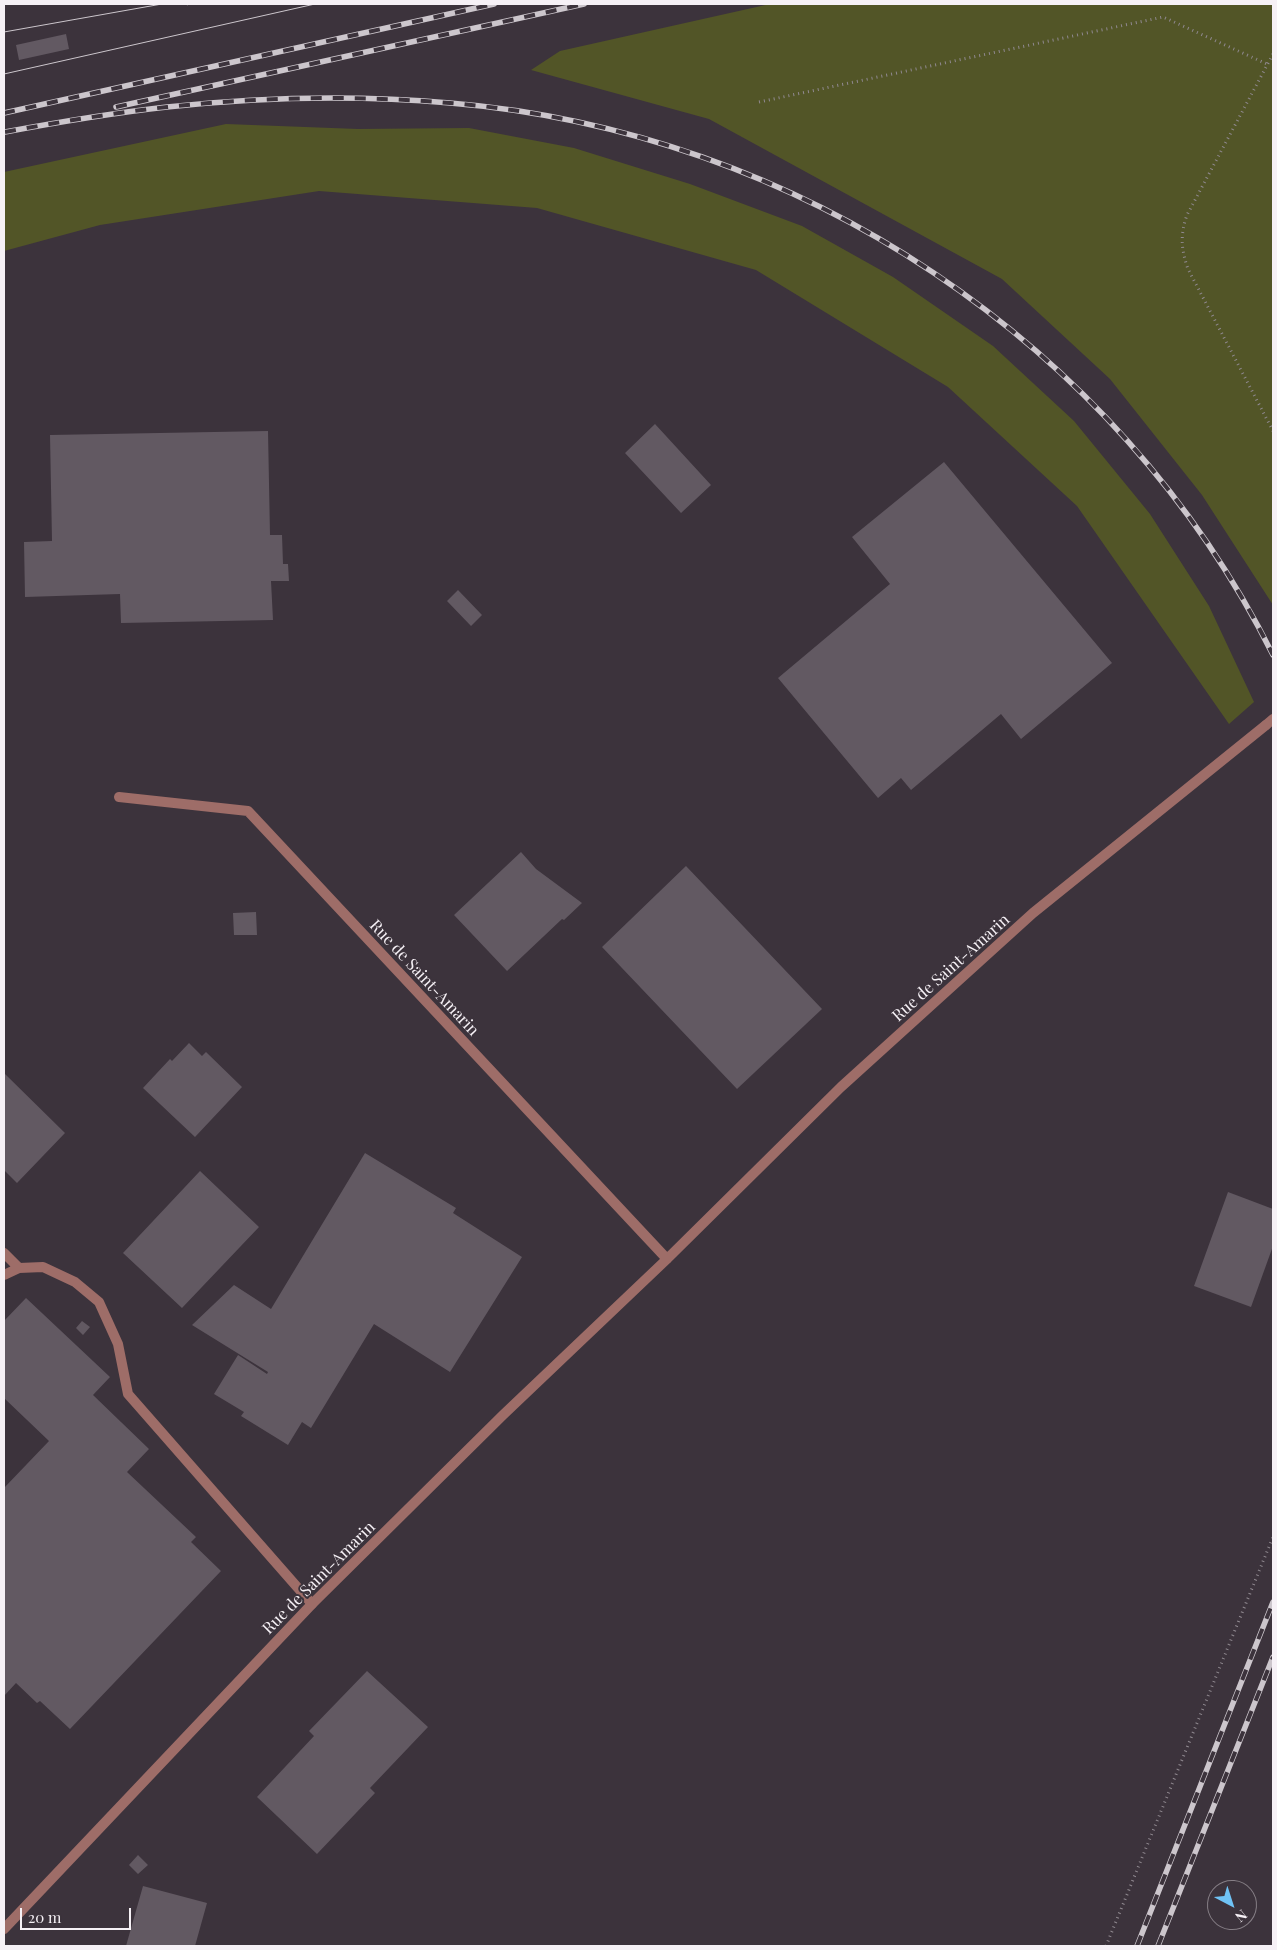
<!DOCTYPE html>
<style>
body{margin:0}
#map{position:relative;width:1277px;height:1950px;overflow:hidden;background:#3c333c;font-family:"Playfair Display",serif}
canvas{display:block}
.frame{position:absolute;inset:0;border:5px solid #f6f1f6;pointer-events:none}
.north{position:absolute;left:1207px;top:1880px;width:50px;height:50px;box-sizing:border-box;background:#3c333c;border:1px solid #867f86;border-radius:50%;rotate:140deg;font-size:14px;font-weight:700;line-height:20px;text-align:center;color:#f6f1f6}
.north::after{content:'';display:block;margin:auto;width:18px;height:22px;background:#6fc2f4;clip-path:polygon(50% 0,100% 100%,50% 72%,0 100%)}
.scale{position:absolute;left:20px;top:1908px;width:111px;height:22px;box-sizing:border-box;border:2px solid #f6f1f6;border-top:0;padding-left:6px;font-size:15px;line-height:18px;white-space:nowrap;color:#f6f1f6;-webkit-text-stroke:4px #3c333c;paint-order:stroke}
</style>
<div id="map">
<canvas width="1277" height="1950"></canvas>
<div class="frame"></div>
<div class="north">N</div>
<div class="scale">20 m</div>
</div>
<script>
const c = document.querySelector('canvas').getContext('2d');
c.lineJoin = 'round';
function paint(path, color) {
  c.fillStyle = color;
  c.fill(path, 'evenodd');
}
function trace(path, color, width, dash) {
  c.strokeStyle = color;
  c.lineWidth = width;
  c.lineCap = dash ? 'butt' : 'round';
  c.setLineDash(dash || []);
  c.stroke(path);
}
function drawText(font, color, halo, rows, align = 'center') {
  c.font = font + ' "Playfair Display",serif';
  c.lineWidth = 4;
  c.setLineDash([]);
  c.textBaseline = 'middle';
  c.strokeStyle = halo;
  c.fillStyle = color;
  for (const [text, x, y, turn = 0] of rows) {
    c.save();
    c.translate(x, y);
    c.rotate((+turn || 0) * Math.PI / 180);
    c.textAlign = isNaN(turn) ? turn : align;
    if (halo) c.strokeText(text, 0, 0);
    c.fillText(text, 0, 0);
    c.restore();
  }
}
paint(new Path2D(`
 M 770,4 L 1273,4 L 1273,605 L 1202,495 L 1110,379 L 1002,279 L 709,119 L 531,70 L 560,51 Z
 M 226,124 L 358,129 L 469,128 L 574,148 L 690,184 L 802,226 L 893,277 L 993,346 L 1074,421 L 1150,514 L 1209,606 L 1254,702 L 1229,724 L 1077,506 L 948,387 L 756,270 L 537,208 L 319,191 L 100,225 L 4,251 L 4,172 Z`), '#525527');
paint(new Path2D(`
 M 66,34 L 69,49 L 19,60 L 16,45 Z
 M 655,424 L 711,485 L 681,513 L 625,453 Z
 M 268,431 L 270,535 L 282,535 L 283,564 L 288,564 L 289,581 L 271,581 L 273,620 L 121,623 L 120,594 L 25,597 L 24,542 L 52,541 L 50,435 Z
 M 944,462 L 1112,663 L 1021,739 L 1001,714 L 911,790 L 901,778 L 878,798 L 778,678 L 890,584 L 852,537 Z
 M 458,590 L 482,615 L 471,626 L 447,601 Z
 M 521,852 L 536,869 L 582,903 L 564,920 L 562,919 L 507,971 L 454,915 Z
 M 686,866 L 822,1009 L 737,1089 L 602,947 Z
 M 256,912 L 257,935 L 234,935 L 233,913 Z
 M 189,1043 L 202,1056 L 206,1052 L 242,1087 L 195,1137 L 143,1088 L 170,1059 L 172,1061 Z
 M 4,1073 L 65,1133 L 17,1183 L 4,1170 Z
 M 365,1153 L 456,1208 L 453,1213 L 522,1257 L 450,1372 L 374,1324 L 311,1428 L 302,1422 L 288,1445 L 241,1416 L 244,1412 L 214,1394 L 238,1355 L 267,1374 L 268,1372 L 192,1325 L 234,1285 L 271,1309 Z
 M 200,1171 L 259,1227 L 182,1308 L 123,1253 Z
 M 1228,1192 L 1273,1209 L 1273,1246 L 1251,1307 L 1194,1286 Z
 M 26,1298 L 110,1377 L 93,1395 L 149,1449 L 127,1472 L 196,1537 L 191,1542 L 221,1571 L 70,1729 L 40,1701 L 37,1703 L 16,1683 L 4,1696 L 4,1488 L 49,1441 L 4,1398 L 4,1321 Z
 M 82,1321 L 90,1327 L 83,1335 L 76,1328 Z
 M 367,1671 L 428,1727 L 370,1788 L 375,1793 L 317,1854 L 257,1797 L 314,1736 L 309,1731 Z
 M 138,1855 L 148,1865 L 138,1874 L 129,1865 Z
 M 143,1886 L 207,1903 L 195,1946 L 126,1946 Z`), '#625962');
trace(new Path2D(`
 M 188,4 L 189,6
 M 1273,54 L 1187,215 C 1180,235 1181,249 1188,269 L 1273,431
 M 759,102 L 1163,17 L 1267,64
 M 1106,1946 L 1273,1537`), '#908990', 3, [1, 4]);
trace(new Path2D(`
 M 1266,725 L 1273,719
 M 4,1253 L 19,1268
 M 4,1275 L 19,1268 L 43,1267 L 75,1282 L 99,1302 L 118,1344 L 128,1394 L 312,1604`), '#9e6d68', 10);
trace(new Path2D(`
 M 119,797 L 248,811 L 667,1259
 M 4,1929 L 312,1604 L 503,1415 L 667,1259 L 841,1087 L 1033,913 L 1266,725`), '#9e6d68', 10);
trace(new Path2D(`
 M 4,32 L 162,4
 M 4,74 L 315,4`), '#ccc6cc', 1);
const rail = new Path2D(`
 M 116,107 L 584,4
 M 4,113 L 494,4
 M 5,132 C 59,122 113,113 167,107 C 261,97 357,95 450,103 C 796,131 1118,343 1273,655
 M 1137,1946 L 1273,1602
 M 1158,1946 L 1273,1657`);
trace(rail, '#ccc6cc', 5.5);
trace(rail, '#3c333c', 4, [11]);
drawText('16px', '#f6f1f6', '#3c333c', [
 ["Rue de Saint-Amarin",951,968,-42],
 ["Rue de Saint-Amarin",424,978,47],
 ["Rue de Saint-Amarin",319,1578,-45]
]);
</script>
